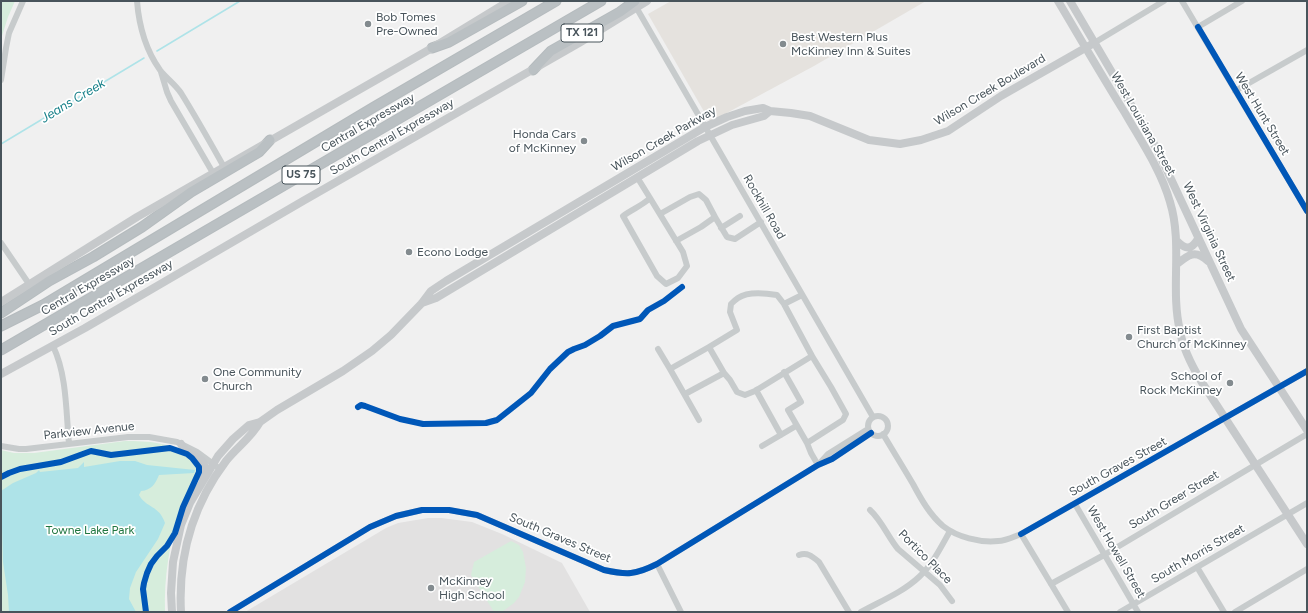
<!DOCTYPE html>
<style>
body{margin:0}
#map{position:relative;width:1308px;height:613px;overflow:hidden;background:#f0f0f0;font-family:Figtree,sans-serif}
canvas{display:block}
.frame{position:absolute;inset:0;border:2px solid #48545b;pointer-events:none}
</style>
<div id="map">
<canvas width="1308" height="613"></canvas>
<div class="frame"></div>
</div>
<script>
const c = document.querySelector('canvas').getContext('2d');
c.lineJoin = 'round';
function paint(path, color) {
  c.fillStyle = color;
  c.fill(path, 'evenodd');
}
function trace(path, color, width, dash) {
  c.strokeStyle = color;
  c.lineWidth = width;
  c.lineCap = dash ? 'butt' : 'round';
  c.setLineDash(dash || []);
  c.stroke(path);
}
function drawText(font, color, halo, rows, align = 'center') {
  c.font = font + ' Figtree,sans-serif';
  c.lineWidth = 3.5;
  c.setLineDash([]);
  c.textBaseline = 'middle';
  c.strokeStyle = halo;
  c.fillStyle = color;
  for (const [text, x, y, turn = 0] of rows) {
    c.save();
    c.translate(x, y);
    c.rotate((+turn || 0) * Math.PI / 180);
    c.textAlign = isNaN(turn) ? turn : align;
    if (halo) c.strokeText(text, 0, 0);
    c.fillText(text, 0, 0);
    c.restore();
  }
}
paint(new Path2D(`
 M 671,1 L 926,1 L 814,66 L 710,122 L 648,14 Z`), '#e5e2de');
paint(new Path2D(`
 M 428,518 L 441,518 L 472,522 L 502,534 L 562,563 L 590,612 L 245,612 L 386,528 L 398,523 Z`), '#e2e1e1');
paint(new Path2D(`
 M 1,1 L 15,1 L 8,17 L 1,39 Z
 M 125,441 C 148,441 172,442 189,457 C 192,460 196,463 197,467 C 199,474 184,501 181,509 C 169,543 164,577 165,612 L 1,612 L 1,450 L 14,453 L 34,453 Z
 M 511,541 L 519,545 L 523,552 L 526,568 L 525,582 L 519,597 L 514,603 L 502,612 L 494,612 L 471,575 L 474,562 Z`), '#d6eddc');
paint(new Path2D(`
 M 120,461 L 135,461 L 147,465 L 195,470 L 194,473 L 159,475 C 155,484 152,490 141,491 L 139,495 C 146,508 159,505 165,523 L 158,539 L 136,572 L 130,588 L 129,599 L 136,612 L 9,612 L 8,595 L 3,562 L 1,491 L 13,483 L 36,473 L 39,470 L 40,472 L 78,468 L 84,462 L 84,467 Z`), '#aee3e8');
trace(new Path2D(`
 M 157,51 L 240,1
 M 1,144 L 144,58`), '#aee3e8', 1.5);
const highway = new Path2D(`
 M 432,48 L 449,42 L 522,1
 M 533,70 L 551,51 L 620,12 L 635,1
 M 1,313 L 49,281 L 93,257 L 142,227 L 191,192 L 259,152 L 270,140
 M 1,326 L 43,305 L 374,107 L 556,1
 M 1,350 L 601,1`);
trace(highway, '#b5bbbe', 11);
trace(new Path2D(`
 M 137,1 C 139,26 145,49 160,70 C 166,78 175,84 181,93 C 196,117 210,142 224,167
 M 1182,1 L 1307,211
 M 636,7 L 873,417
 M 1198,27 L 1242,1
 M 1094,43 L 1164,1
 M 161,72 L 167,92 L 171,101 L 213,173
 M 1,80 L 6,48 L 9,33 L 23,1
 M 1235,91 L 1307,50
 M 637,177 L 650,198 C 642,206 632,209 623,216 L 657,276 L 666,284 L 678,278 L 687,266 L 683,252 L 650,198
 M 660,214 L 690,197 L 699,194 L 706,200 L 715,217 L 701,227 L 676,241
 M 715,217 L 727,237 L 735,239 L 761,222
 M 721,228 L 740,216
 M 1,243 L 29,284
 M 784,304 L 812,356 L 755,391 L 745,395 L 737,392 L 730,380 L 724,373 L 709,347 L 737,330 L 730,312 L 731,304 C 733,302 735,300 738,298 C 748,291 765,293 777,295 L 784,304 L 802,295
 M 53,346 C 67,375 66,412 69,444
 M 658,349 L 670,369 L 709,347
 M 812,356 L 831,387 L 846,414 L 843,420 L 807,443 L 811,453 L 818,465
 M 670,369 L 699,420
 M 784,372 L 801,402 L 788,410 L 807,443
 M 756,390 L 781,435
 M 685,394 L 724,373
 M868 426a10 10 0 1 1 20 0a10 10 0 1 1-20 0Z
 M 883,434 C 893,451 903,467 913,484 C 921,499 930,515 943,526 C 957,537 980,543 998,541 C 1006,541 1013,537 1021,534 L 1307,371
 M 1,446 L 19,449 L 26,449 L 128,437 L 149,437 L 177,442 L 197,452 L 220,469
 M 762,446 L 796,426
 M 819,464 L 828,454 L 868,429
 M 1075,504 L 1138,612
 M 870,510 C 882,521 888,537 898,549 L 940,585 L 952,601
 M 1021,534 L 1068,612
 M 799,555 C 807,552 812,556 819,562 L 849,612
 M 657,564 L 681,612
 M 1197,567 L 1224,612
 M 1051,584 L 1104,555 L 1307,434
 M 230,612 L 370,527 L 396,516 L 422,510 L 449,510 L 477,515 L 604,570 C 627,575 635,575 657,564 L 818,465 L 832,459 L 871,433
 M 861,612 C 881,601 903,592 919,577 C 933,564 941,547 950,531
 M 1120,612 L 1307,503
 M 1235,612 L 1307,569`), '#c7cbcc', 6);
trace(new Path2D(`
 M 1058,1 C 1080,38 1102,76 1125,113 C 1141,141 1161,170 1170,202 C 1183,244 1170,289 1180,331 C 1183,349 1192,366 1201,381 L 1307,544
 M 1070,1 L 1157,149 L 1241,329 L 1307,430
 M 1177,241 C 1186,250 1191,250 1198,239
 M 1177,264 C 1188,255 1195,249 1208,261
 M 1,302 L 137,217 L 432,48 L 509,1
 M 422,303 L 436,298 L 698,141 L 732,125 L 764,116 L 770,111
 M 1,374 L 85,328 L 303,201 L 579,43 L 647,1
 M 181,444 C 182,446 183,448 184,449 C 193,459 212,456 201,477
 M 172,612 L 171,593 L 173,562 L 181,525 L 190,503 L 218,456 L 233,439 L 249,425 L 260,422 L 277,410 L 343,371 L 372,351 L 391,335 L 422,303 L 431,291 L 446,281 L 705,127 L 727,117 L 745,111 L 763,108 L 770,111 L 791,113 L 810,116 L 869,140 L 900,144 L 921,140 L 948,131 L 1001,96 L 1094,43
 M 181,612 C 178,555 192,506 226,461 C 237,447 251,438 260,422`), '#c6c9cb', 8);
trace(highway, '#bac0c3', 9);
trace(new Path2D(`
 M 1198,27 L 1307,211
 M 358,407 L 361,405 L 365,406 L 400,419 L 423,424 L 486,423 L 497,420 L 531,393 L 550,369 L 568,352 L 574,349 L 585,345 L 600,336 L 613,326 L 640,319 L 648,310 L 664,301 L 682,287
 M 1,477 L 9,473 L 20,469 L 61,462 L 91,451 L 111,455 L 170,448 L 187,454 L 192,458 L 199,467 L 199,472 L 183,507 L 175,533 L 167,546 L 157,556 L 151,564 L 147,573 L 144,583 L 143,589 L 146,612
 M 1021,534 L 1307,371
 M 230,612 L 370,527 L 396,516 L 422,510 L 449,510 L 477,515 L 604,570 C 627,575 635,575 657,564 L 818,465 L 832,459 L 871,433`), '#0057b8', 6);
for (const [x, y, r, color] of [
 [368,24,4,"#838b8f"],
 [783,44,4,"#838b8f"],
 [584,141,4,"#838b8f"],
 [409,252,4,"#838b8f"],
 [1129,337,4,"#838b8f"],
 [205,379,4,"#838b8f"],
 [1230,383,4,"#838b8f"],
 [431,588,4,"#838b8f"]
]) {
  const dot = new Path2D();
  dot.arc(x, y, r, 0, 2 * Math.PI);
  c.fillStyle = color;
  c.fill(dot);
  trace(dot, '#fff', 1.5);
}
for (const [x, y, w] of [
 [582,33,42],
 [301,175,38]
]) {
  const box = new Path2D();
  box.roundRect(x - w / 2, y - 9, w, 18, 3);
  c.fillStyle = '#fff';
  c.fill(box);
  trace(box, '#48545b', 1);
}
drawText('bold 11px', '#48545b', null, [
 ["TX 121",582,33],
 ["US 75",301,175]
]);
drawText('12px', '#48545b', '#fff', [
 ["Bob Tomes",376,17],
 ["Pre-Owned",376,31],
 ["Best Western Plus",791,37],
 ["McKinney Inn & Suites",791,51],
 ["Honda Cars",576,134,"right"],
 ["of McKinney",576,148,"right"],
 ["Econo Lodge",417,252],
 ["First Baptist",1137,330],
 ["Church of McKinney",1137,344],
 ["One Community",213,372],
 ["Church",213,386],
 ["School of",1222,376,"right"],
 ["Rock McKinney",1222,390,"right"],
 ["McKinney",439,581],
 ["High School",439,595]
], 'left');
drawText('12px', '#48545b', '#fff', [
 ["Wilson Creek Boulevard",990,90,-31],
 ["West Hunt Street",1262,114,59],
 ["Central Expressway",368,123,-30],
 ["West Louisiana Street",1143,124,60],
 ["South Central Expressway",392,137,-30],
 ["Wilson Creek Parkway",664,139,-30],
 ["Rockhill Road",764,207,60],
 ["West Virginia Street",1209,232,65],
 ["Central Expressway",88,286,-30],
 ["South Central Expressway",111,298,-30],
 ["Parkview Avenue",89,431,-6],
 ["South Graves Street",1118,467,-29],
 ["South Greer Street",1174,500,-31],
 ["South Graves Street",560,538,23],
 ["West Howell Street",1116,552,60],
 ["South Morris Street",1198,554,-30],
 ["Portico Place",925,557,45]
]);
drawText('12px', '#1f7640', '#fff', [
 ["Towne Lake Park",90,530]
]);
drawText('italic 13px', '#178089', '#fff', [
 ["Jeans Creek",73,101,-31]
]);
</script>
